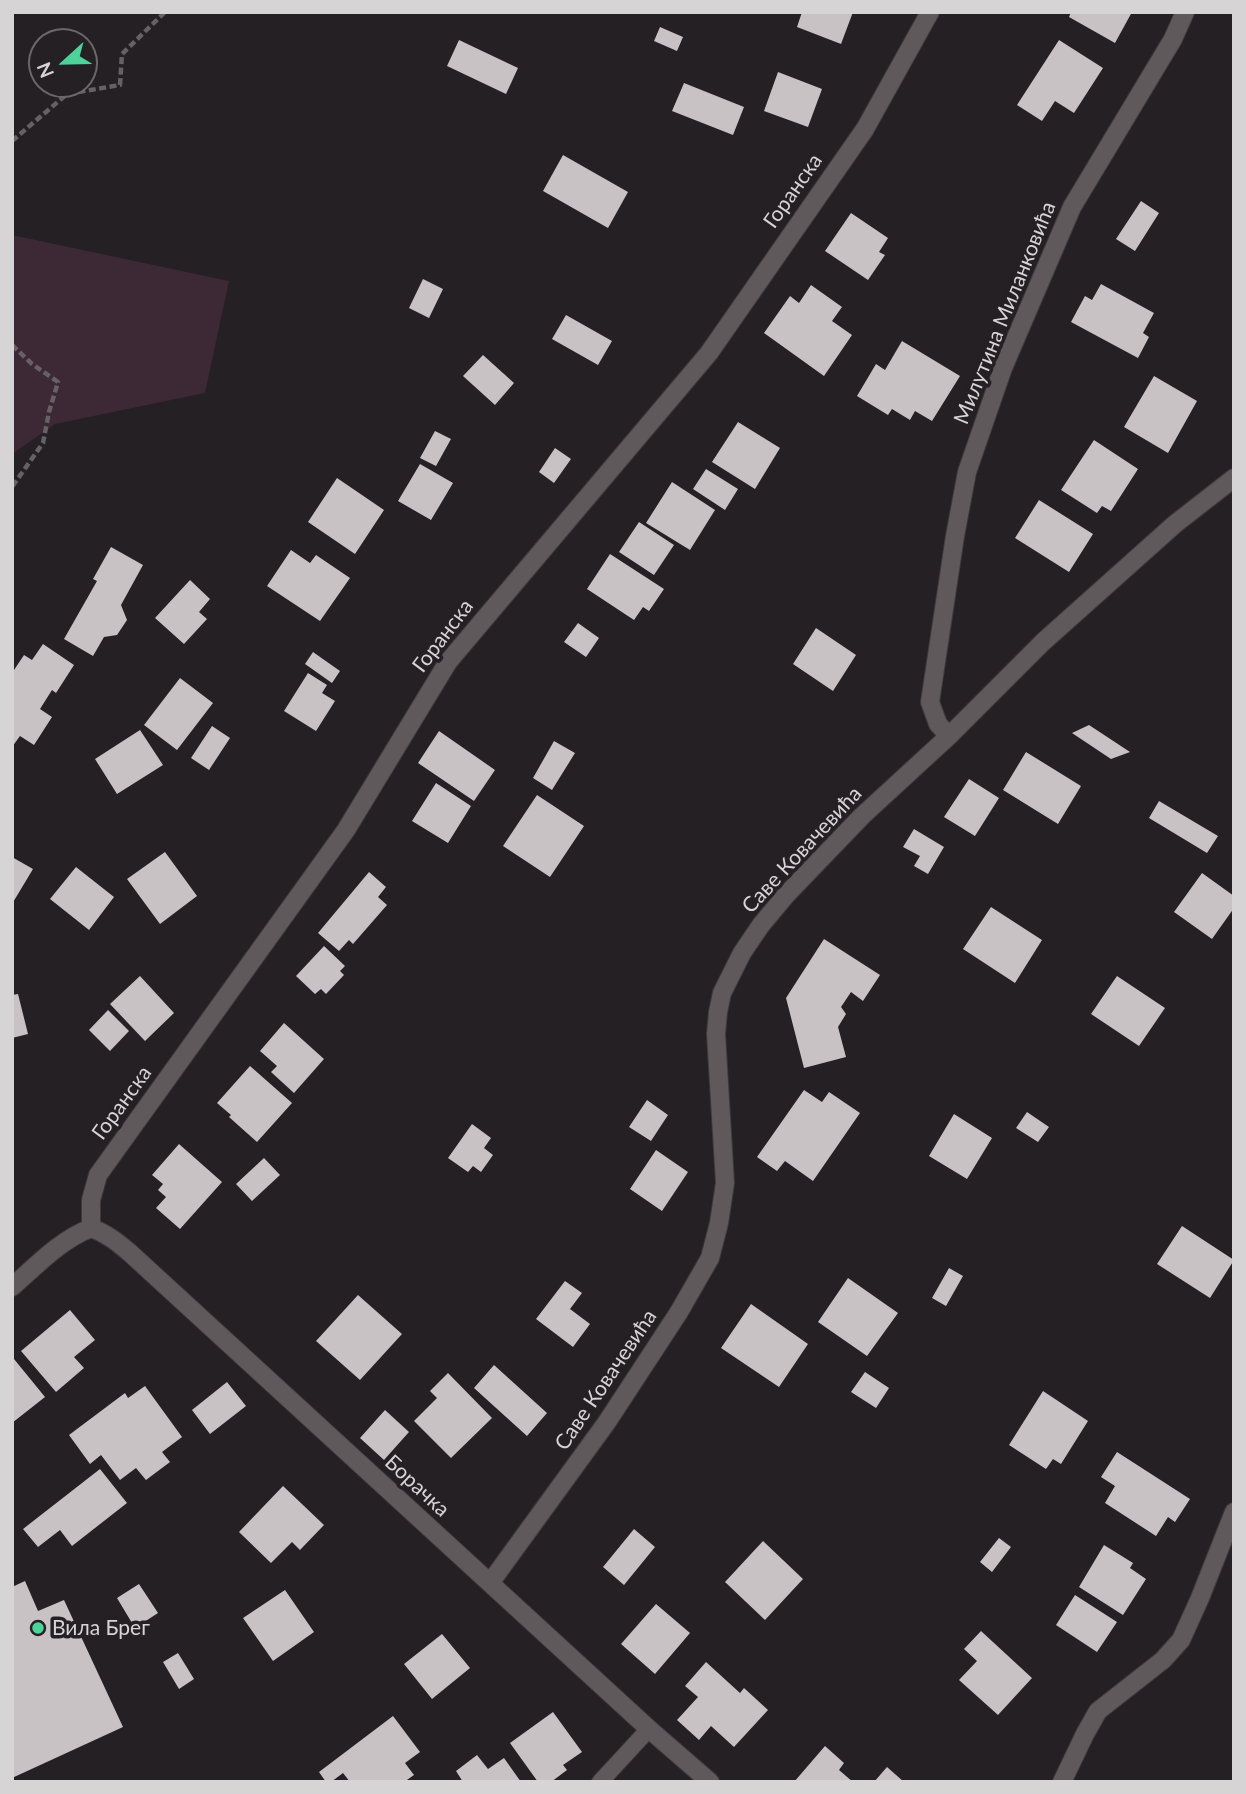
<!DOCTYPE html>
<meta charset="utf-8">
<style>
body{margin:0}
#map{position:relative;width:1246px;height:1794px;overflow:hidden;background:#252023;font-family:Lato,sans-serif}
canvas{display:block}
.frame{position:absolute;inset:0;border:14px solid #d7d4d5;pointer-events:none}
.north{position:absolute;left:28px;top:28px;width:70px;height:70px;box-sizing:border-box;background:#252023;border:2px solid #6c686a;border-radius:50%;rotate:248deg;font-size:19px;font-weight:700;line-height:28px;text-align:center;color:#d7d4d5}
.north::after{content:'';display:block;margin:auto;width:24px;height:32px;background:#4dd39a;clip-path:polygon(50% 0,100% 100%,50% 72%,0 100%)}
</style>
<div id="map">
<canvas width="1246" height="1794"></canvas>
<div class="frame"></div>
<div class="north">N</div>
</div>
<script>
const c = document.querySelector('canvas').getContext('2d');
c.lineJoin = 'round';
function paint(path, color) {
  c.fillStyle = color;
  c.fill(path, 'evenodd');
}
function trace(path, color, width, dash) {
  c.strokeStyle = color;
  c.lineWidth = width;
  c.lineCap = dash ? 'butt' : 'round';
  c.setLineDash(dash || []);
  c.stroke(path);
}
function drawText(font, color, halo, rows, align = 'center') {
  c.font = font + ' Lato,sans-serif';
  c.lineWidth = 7;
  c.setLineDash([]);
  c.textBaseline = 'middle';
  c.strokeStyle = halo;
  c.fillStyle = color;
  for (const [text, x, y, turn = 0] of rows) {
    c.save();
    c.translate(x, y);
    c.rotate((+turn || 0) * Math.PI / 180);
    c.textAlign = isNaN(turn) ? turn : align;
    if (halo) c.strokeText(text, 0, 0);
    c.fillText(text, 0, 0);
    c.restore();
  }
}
paint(new Path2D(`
 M 12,235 L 229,281 L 205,393 L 55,424 L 12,454 Z`), '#3d2835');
paint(new Path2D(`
 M 802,12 L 853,12 L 841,44 L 797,27 Z
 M 1071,12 L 1132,12 L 1115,43 L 1069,17 Z
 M 660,27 L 683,37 L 677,51 L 654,41 Z
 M 459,40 L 518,68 L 506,94 L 447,66 Z
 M 1059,40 L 1103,68 L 1074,113 L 1055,101 L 1042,121 L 1017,105 Z
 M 778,72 L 822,89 L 808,127 L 764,111 Z
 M 684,83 L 744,107 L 733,135 L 672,111 Z
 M 563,155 L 628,192 L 608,228 L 543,191 Z
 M 1141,201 L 1159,213 L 1135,251 L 1116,239 Z
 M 851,213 L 888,238 L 879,252 L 885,255 L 868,280 L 825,251 Z
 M 423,279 L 443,289 L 429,318 L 409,308 Z
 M 1101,284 L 1154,313 L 1143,333 L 1149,337 L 1138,358 L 1071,322 L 1085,296 L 1092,300 Z
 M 811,285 L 842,307 L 832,321 L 852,335 L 824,376 L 764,333 L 790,296 L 799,303 Z
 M 566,315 L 612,341 L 598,365 L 552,339 Z
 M 902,341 L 960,376 L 932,421 L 915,411 L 910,420 L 892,409 L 888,415 L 857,396 L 876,364 L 885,370 Z
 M 483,355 L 514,383 L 495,405 L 463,376 Z
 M 1154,376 L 1197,401 L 1168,453 L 1124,427 Z
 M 738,422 L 780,448 L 755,489 L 712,462 Z
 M 435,431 L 451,439 L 436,466 L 420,458 Z
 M 1094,440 L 1138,469 L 1111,511 L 1102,506 L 1097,513 L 1061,490 Z
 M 555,448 L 571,459 L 554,483 L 539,472 Z
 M 420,464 L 453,483 L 431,520 L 398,501 Z
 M 706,469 L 738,489 L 725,510 L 693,489 Z
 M 337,478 L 384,510 L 355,554 L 308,522 Z
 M 672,482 L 715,510 L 690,550 L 646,523 Z
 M 1039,500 L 1093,534 L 1069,572 L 1015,538 Z
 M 639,522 L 674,545 L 654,575 L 619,552 Z
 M 111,547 L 143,565 L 121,605 L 127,620 L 117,635 L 104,637 L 93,656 L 64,639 L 97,581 L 93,579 Z
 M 291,550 L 310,563 L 316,555 L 350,578 L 320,621 L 267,586 Z
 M 610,554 L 664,589 L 649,611 L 643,607 L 634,620 L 587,589 Z
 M 190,580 L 210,599 L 199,612 L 207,619 L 184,644 L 155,618 Z
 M 578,623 L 599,638 L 586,657 L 564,642 Z
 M 816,628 L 856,655 L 833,691 L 793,664 Z
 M 43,644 L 74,665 L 56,693 L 52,690 L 40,709 L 52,717 L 34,745 L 20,736 L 12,747 L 12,673 L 24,655 L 32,660 Z
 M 313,652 L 340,671 L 332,683 L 305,664 Z
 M 308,673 L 327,685 L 322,693 L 335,701 L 316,731 L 284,711 Z
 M 180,678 L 213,703 L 177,750 L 144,725 Z
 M 1089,725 L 1130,752 L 1111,759 L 1072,733 Z
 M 212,726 L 230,738 L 209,770 L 191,758 Z
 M 140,730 L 163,765 L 117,794 L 95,759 Z
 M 439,731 L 495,770 L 474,801 L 418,763 Z
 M 554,741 L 575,753 L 552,790 L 533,778 Z
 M 1026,752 L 1081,786 L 1058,824 L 1003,790 Z
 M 969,779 L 999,798 L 975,836 L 944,817 Z
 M 436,783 L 471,806 L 448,843 L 412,821 Z
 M 537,795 L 584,826 L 550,877 L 503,846 Z
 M 1159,801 L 1218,836 L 1207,853 L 1149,818 Z
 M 914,829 L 944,847 L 928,874 L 914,866 L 920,856 L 903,847 Z
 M 165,852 L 197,896 L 160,924 L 127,879 Z
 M 12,857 L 33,869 L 12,904 Z
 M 76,867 L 114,897 L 89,930 L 50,899 Z
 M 369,872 L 386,887 L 378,897 L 387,905 L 353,944 L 349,940 L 339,951 L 318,933 Z
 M 1202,873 L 1234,896 L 1234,908 L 1212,939 L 1174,912 Z
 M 991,907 L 1042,940 L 1015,983 L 963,949 Z
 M 824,939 L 880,975 L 863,1001 L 851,992 L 841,1007 L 846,1014 L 838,1027 L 846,1057 L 804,1068 L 786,998 Z
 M 324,946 L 345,966 L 340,971 L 344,975 L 326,994 L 321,989 L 315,994 L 296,976 Z
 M 140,976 L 174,1013 L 145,1041 L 110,1004 Z
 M 1117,976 L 1165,1008 L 1139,1046 L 1091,1014 Z
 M 18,994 L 28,1034 L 12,1038 L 12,995 Z
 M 108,1010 L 129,1031 L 110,1051 L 89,1030 Z
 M 284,1023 L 324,1059 L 294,1093 L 271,1072 L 277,1066 L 260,1051 Z
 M 250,1066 L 292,1103 L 257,1142 L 229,1117 L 231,1115 L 217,1103 Z
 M 804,1090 L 822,1102 L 829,1092 L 860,1113 L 813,1181 L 785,1161 L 777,1171 L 757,1157 Z
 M 647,1100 L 668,1115 L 651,1141 L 629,1127 Z
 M 1027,1112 L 1049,1127 L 1038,1142 L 1016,1128 Z
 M 954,1114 L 992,1138 L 967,1179 L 929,1156 Z
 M 472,1124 L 491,1138 L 484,1148 L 493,1155 L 481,1172 L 473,1166 L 468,1172 L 448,1158 Z
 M 179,1144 L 222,1182 L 180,1229 L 156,1208 L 166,1197 L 158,1190 L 163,1184 L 152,1175 Z
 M 656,1150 L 688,1172 L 662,1211 L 630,1189 Z
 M 264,1158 L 280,1175 L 252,1201 L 236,1184 Z
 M 1182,1226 L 1234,1260 L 1210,1298 L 1157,1264 Z
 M 949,1268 L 963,1276 L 946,1306 L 932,1298 Z
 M 848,1278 L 898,1313 L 867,1356 L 818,1322 Z
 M 565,1281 L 582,1293 L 570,1309 L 590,1324 L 573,1347 L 536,1319 Z
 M 358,1295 L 402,1334 L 360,1380 L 316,1341 Z
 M 751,1304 L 808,1344 L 779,1387 L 721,1348 Z
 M 70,1310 L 95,1340 L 74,1357 L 84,1368 L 56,1392 L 21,1351 Z
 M 14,1359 L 45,1397 L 12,1423 L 12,1361 Z
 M 494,1365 L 547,1413 L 527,1436 L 474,1388 Z
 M 865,1372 L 889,1388 L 876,1408 L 851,1392 Z
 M 448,1373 L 492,1418 L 451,1458 L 414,1421 L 437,1398 L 430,1391 Z
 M 227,1382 L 246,1406 L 210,1434 L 192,1410 Z
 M 145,1386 L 182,1437 L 162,1452 L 170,1462 L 146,1480 L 136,1468 L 120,1480 L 101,1455 L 90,1464 L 69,1435 L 125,1393 L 128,1398 Z
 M 1043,1391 L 1088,1421 L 1061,1464 L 1053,1459 L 1046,1469 L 1009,1445 Z
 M 385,1410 L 409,1432 L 384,1460 L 360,1438 Z
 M 1117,1452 L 1190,1499 L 1175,1522 L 1168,1517 L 1156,1536 L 1105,1503 L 1115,1486 L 1101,1477 Z
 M 100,1469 L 127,1503 L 72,1546 L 60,1530 L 38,1547 L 23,1529 Z
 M 283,1486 L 324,1525 L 300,1550 L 292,1542 L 271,1563 L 239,1532 Z
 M 634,1529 L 655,1547 L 624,1585 L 603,1567 Z
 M 999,1538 L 1011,1547 L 992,1572 L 980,1562 Z
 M 763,1541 L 803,1579 L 765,1620 L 725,1582 Z
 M 1104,1545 L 1133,1563 L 1130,1568 L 1146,1579 L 1123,1615 L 1079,1587 Z
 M 25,1581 L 38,1611 L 64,1600 L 123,1727 L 12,1778 L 12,1587 Z
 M 139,1584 L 158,1613 L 135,1628 L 117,1598 Z
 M 285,1590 L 314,1632 L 273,1661 L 243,1618 Z
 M 1075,1595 L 1117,1622 L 1097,1652 L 1056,1625 Z
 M 656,1604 L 690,1633 L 655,1674 L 621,1644 Z
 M 981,1631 L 1032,1678 L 998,1715 L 959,1680 L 977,1661 L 964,1649 Z
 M 442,1634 L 470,1668 L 432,1699 L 404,1664 Z
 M 178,1653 L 194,1679 L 179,1689 L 163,1662 Z
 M 706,1662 L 740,1693 L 744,1688 L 768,1710 L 734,1747 L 711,1726 L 699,1740 L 677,1720 L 698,1697 L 685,1686 Z
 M 553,1712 L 582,1752 L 563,1765 L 567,1770 L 551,1782 L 538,1782 L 510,1743 Z
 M 393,1716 L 420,1752 L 405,1763 L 414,1775 L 404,1782 L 350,1782 L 343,1773 L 331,1782 L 326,1782 L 319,1772 Z
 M 825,1746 L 844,1763 L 839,1770 L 853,1782 L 794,1782 Z
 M 477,1755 L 488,1769 L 504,1758 L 521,1782 L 463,1782 L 456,1771 Z
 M 887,1767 L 904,1782 L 874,1782 Z`), '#c8c2c5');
const service = new Path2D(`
 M 600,1782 L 649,1729`);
const minor = new Path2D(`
 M 949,736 L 938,724 L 930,702 L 955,536 L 967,472 L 1003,368 L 1072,207 L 1173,39 L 1185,12
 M 91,1228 L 91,1200 L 98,1175 L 346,830 L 448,662 L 709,353 L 865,129 L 930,12
 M 91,1228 C 106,1233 117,1242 129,1252 L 649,1729 L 710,1782
 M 12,1287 C 36,1266 60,1240 91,1228
 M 490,1583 L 607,1422 L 679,1312 L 710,1258 L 719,1223 L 725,1183 L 716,1034 L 718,1012 L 722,993 L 742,953 L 761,925 L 786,895 L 862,816 L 949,736 L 1043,642 L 1175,524 L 1234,478
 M 1062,1782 L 1085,1734 L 1098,1711 L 1163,1660 L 1181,1640 L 1200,1598 L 1234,1512`);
trace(service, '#3e3a3c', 18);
trace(minor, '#3e3a3c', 20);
trace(new Path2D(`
 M 12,141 L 67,94 L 120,85 L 122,54 L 165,12
 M 12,345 L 32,364 L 58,382 L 49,412 L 43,443 L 12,487`), '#666164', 4.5, [7, 3.5]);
trace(service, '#5f595c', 16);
trace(minor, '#5f595c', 18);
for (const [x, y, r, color] of [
 [38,1628,7,"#4dd39a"]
]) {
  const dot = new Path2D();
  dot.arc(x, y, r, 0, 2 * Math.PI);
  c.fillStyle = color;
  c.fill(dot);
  trace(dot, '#252023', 2.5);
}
drawText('21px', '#d7d4d5', '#252023', [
 ["Горанска",793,191,-55],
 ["Милутина Миланковића",1005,313,-68],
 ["Горанска",443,636,-53],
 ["Саве Ковачевића",802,850,-47],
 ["Горанска",122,1103,-54],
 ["Саве Ковачевића",606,1380,-56],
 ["Борачка",417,1486,43]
]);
drawText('21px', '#d7d4d5', '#252023', [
 ["Вила Брег",52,1628]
], 'left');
</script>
